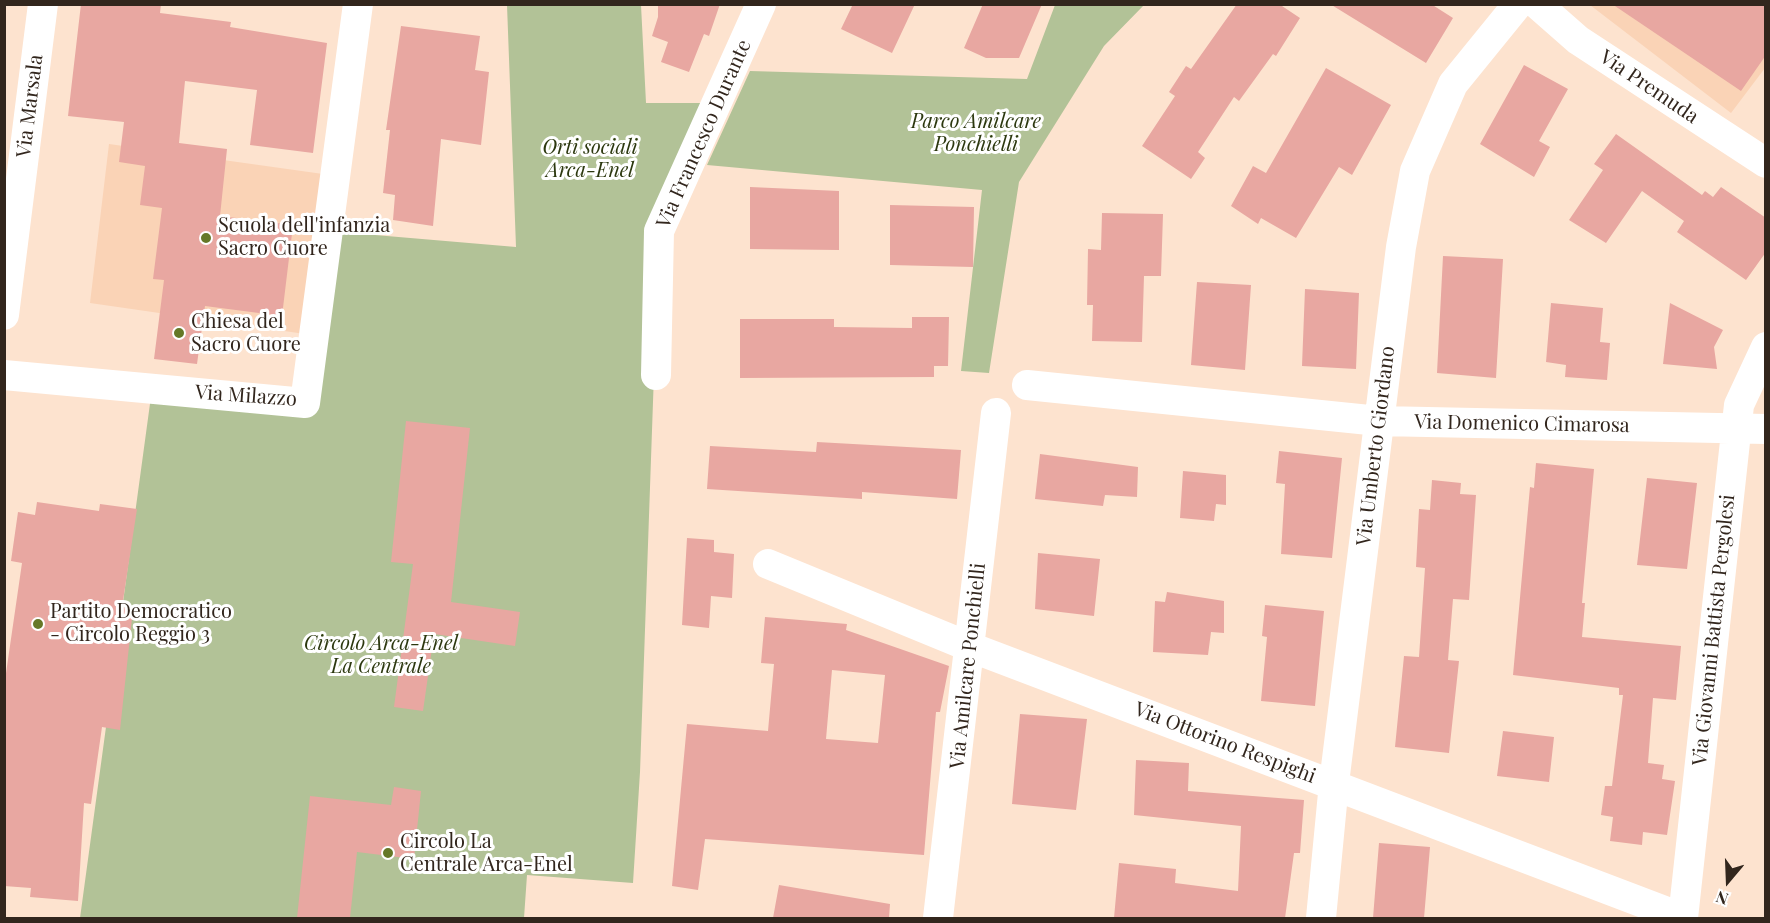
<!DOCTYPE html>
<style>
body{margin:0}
#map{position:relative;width:1770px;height:923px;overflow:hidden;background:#fde3cf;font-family:"Playfair Display",serif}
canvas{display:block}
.frame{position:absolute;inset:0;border:6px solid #32261d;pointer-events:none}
.north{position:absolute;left:1698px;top:851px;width:60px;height:60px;-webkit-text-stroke:4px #fff;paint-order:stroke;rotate:199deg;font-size:16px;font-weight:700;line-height:24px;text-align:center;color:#32261d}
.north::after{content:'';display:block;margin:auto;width:21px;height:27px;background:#32261d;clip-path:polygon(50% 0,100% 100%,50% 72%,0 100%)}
</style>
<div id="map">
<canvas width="1770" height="923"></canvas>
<div class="frame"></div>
<div class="north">N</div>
</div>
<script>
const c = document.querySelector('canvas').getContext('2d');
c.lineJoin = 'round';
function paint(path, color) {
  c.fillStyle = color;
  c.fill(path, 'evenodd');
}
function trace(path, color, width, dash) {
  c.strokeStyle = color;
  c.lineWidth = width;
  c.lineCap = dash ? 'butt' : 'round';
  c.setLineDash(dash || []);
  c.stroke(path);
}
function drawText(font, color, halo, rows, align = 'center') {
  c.font = font + ' "Playfair Display",serif';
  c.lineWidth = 6;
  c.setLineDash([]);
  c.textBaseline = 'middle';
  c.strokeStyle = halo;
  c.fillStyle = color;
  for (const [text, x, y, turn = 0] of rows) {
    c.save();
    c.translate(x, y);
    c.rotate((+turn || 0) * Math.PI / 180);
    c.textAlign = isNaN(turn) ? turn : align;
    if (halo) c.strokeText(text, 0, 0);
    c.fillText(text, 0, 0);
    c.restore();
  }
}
paint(new Path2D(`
 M 1590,5 L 1765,5 L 1765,68 L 1731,113 Z
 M 109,144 L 323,174 L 305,334 L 90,303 Z`), '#fad3b6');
paint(new Path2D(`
 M 507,5 L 641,5 L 646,103 L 716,103 L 659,231 L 640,772 L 633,883 L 527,875 L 524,918 L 80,918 L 152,389 L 305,403 L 328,231 L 516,247 Z
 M 1055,5 L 1144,5 L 1104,46 L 1019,182 L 989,373 L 961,371 L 982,190 L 707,165 L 750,71 L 1027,79 Z`), '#b2c297');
paint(new Path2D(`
 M 81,4 L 161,4 L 160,13 L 231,22 L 230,27 L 327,43 L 313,153 L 250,145 L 257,90 L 185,81 L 179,143 L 227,149 L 220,216 L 293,225 L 282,316 L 205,306 L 197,364 L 154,359 L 164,280 L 153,279 L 162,208 L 140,205 L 145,166 L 119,162 L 124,122 L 68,116 Z
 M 658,4 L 720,4 L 709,36 L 704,34 L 689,72 L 661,62 L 668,42 L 652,36 L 658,17 Z
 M 853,4 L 915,4 L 892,53 L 841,29 Z
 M 983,4 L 1042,4 L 1019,58 L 986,58 L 964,48 Z
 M 1237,4 L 1279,4 L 1300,18 L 1276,56 L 1273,54 L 1239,101 L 1234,97 L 1198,152 L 1205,158 L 1191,179 L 1142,146 L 1175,96 L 1169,92 L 1186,66 L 1191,69 Z
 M 1330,4 L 1431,4 L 1453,18 L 1426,63 Z
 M 1612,4 L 1766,4 L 1766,55 L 1741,91 Z
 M 401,26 L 480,36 L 475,70 L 489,72 L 481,145 L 441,139 L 433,226 L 393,220 L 395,195 L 383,193 L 390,130 L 386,130 Z
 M 1524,65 L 1568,89 L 1539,141 L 1550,147 L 1534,177 L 1480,144 Z
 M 1326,68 L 1391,105 L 1352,175 L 1339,167 L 1296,238 L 1261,218 L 1258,224 L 1231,206 L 1253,166 L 1266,173 Z
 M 1616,134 L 1702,195 L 1705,191 L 1713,197 L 1721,187 L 1766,218 L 1766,252 L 1746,280 L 1677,232 L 1684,221 L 1642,191 L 1606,243 L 1569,220 L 1603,170 L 1594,164 Z
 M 750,187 L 839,191 L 839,250 L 750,249 Z
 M 890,205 L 974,207 L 973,267 L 890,265 Z
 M 1102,213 L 1163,214 L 1161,276 L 1144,276 L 1142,342 L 1092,341 L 1093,305 L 1087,305 L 1088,249 L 1101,250 Z
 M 1443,256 L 1503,259 L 1496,378 L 1437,373 Z
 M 1197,282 L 1251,285 L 1245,370 L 1191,365 Z
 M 1305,289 L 1359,293 L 1356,369 L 1302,366 Z
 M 1551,303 L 1603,308 L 1600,342 L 1610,343 L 1607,380 L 1565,377 L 1566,365 L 1546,362 Z
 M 1670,303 L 1723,330 L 1714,347 L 1717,369 L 1663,364 Z
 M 912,317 L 949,317 L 948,366 L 934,366 L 934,377 L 740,378 L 740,319 L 834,319 L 834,327 L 912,328 Z
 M 406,421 L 470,428 L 451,602 L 520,612 L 515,646 L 434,634 L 423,711 L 394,707 L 413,564 L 391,562 Z
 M 817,442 L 961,450 L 957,499 L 862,492 L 862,499 L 707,489 L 710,446 L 816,452 Z
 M 1279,451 L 1342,458 L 1332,558 L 1281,554 L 1285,484 L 1276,483 Z
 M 1040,454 L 1138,467 L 1137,497 L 1105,495 L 1103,506 L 1035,499 Z
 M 1536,463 L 1594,469 L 1582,603 L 1585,603 L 1582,637 L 1681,646 L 1676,700 L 1653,698 L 1648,763 L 1664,765 L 1662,779 L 1675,781 L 1667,835 L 1643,832 L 1642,845 L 1610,841 L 1613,817 L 1601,815 L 1605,786 L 1612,786 L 1623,695 L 1619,695 L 1619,688 L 1513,675 L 1530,487 L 1534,488 Z
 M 1183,471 L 1226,475 L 1226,505 L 1216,504 L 1214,521 L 1180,518 Z
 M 1647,478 L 1697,483 L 1687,569 L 1637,565 Z
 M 1432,480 L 1461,483 L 1460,494 L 1476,495 L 1469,600 L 1453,599 L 1448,660 L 1459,661 L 1449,753 L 1395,747 L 1404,656 L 1419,657 L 1425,568 L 1416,567 L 1419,509 L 1430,510 Z
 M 37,502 L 99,511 L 100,504 L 137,509 L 122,607 L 133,609 L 120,730 L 102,727 L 91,804 L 84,803 L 78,901 L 30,897 L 31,888 L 4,886 L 4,687 L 22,563 L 11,561 L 18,512 L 35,515 Z
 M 687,538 L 714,540 L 714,552 L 734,554 L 732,598 L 711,596 L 709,628 L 682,625 Z
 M 1038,553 L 1100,559 L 1094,616 L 1035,609 Z
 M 1167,592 L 1224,601 L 1224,633 L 1211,632 L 1208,655 L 1153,652 L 1155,601 L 1165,602 Z
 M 1265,605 L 1324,611 L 1315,706 L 1261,701 L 1267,637 L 1262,636 Z
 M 765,617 L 847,624 L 846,630 L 949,666 L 940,712 L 936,712 L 924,855 L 705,839 L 698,890 L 672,886 L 687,724 L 768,731 L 774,664 L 761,663 ZM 832,670 L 885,675 L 878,743 L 826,739 Z
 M 1020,714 L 1087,719 L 1076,810 L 1012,804 Z
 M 1503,731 L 1554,737 L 1549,782 L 1497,776 Z
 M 1136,760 L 1189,763 L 1188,791 L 1304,800 L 1300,853 L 1294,853 L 1285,918 L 1114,918 L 1119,863 L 1176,869 L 1175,883 L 1238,891 L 1241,826 L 1134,815 Z
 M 394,787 L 421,791 L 414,859 L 357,852 L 350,918 L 297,918 L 310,796 L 391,805 Z
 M 1379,843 L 1430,847 L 1424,918 L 1373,918 Z
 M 779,885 L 890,904 L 889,918 L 773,918 Z`), '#e8a7a1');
trace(new Path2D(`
 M 1537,4 L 1578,40 L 1766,163
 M 4,315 L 43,4
 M 4,375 L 305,403 L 358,4
 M 656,375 L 659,231 L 761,4
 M 1027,385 L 1379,421 L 1766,429
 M 768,564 L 970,647 L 1683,918
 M 938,918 L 996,413
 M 1321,918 L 1334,783 L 1401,247 L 1415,171 L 1453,84 L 1518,4
 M 1683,918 L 1739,405 L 1766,347`), '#fff', 30);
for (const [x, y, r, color] of [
 [206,238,6,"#657827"],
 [179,333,6,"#657827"],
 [38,624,6,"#657827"],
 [388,853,6,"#657827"]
]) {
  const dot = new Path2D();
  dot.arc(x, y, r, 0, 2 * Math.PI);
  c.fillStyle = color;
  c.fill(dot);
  trace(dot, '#fff', 2);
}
drawText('20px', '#32261d', '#fff', [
 ["Via Premuda",1649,87,34],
 ["Via Marsala",30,106,-83],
 ["Via Francesco Durante",704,134,-66],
 ["Via Milazzo",246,396,4],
 ["Via Domenico Cimarosa",1522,424,1],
 ["Via Umberto Giordano",1376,446,-83],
 ["Via Giovanni Battista Pergolesi",1714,630,-84],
 ["Via Amilcare Ponchielli",968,666,-84],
 ["Via Ottorino Respighi",1225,743,21]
]);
drawText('italic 20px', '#2c380f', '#fff', [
 ["Parco Amilcare",976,122],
 ["Ponchielli",976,145],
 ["Orti sociali",590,148],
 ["Arca-Enel",590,171],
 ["Circolo Arca-Enel",381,644],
 ["La Centrale",381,667]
]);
drawText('20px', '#32261d', '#fff', [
 ["Scuola dell'infanzia",218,226],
 ["Sacro Cuore",218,249],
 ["Chiesa del",191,322],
 ["Sacro Cuore",191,345],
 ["Partito Democratico",50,612],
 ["- Circolo Reggio 3",50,635],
 ["Circolo La",400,842],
 ["Centrale Arca-Enel",400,865]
], 'left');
</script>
